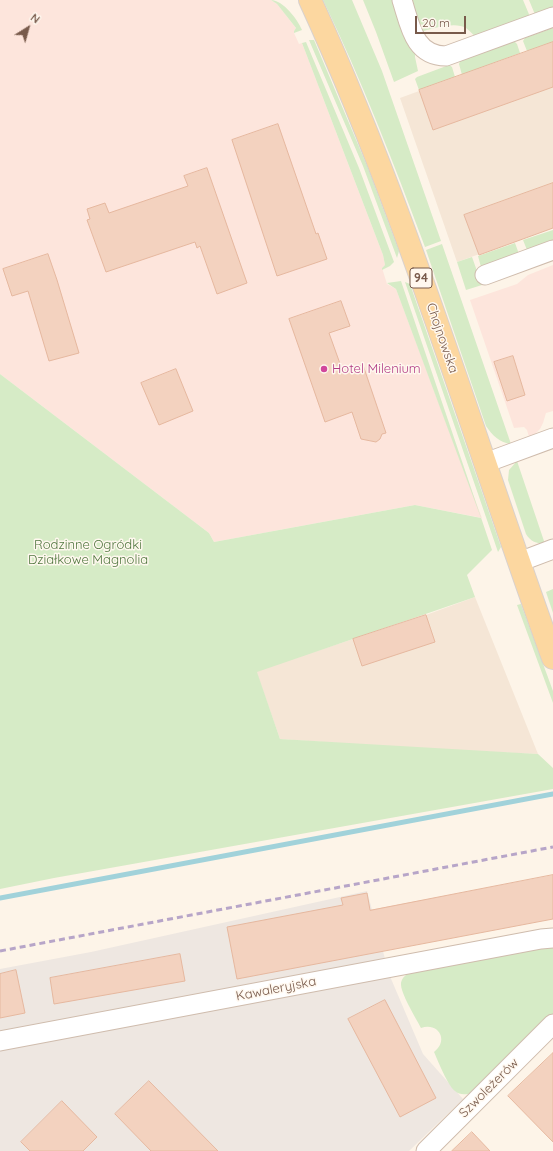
<!DOCTYPE html>
<meta charset="utf-8">
<style>
body{margin:0}
#map{position:relative;width:553px;height:1151px;overflow:hidden;background:#fdf4e8;font-family:Quicksand,sans-serif}
canvas{display:block}
.north{position:absolute;left:8px;top:8px;width:40px;height:40px;-webkit-text-stroke:3px #fff8ef;paint-order:stroke;rotate:37deg;font-size:11px;font-weight:700;line-height:16px;text-align:center;color:#785a4b}
.north::after{content:'';display:block;margin:auto;width:14px;height:18px;background:#785a4b;clip-path:polygon(50% 0,100% 100%,50% 72%,0 100%)}
.scale{position:absolute;left:415px;top:16px;width:51px;height:18px;box-sizing:border-box;border:2px solid #785a4b;border-top:0;padding-left:5px;font-size:12px;line-height:14px;white-space:nowrap;color:#785a4b;-webkit-text-stroke:3px #fff8ef;paint-order:stroke}
</style>
<div id="map">
<canvas width="553" height="1151"></canvas>
<div class="north">N</div>
<div class="scale">20 m</div>
</div>
<script>
const c = document.querySelector('canvas').getContext('2d');
c.lineJoin = 'round';
function paint(path, color) {
  c.fillStyle = color;
  c.fill(path, 'evenodd');
}
function trace(path, color, width, dash) {
  c.strokeStyle = color;
  c.lineWidth = width;
  c.lineCap = dash ? 'butt' : 'round';
  c.setLineDash(dash || []);
  c.stroke(path);
}
function drawText(font, color, halo, rows, align = 'center') {
  c.font = font + ' Quicksand,sans-serif';
  c.lineWidth = 3;
  c.setLineDash([]);
  c.textBaseline = 'middle';
  c.strokeStyle = halo;
  c.fillStyle = color;
  for (const [text, x, y, turn = 0] of rows) {
    c.save();
    c.translate(x, y);
    c.rotate((+turn || 0) * Math.PI / 180);
    c.textAlign = isNaN(turn) ? turn : align;
    if (halo) c.strokeText(text, 0, 0);
    c.fillText(text, 0, 0);
    c.restore();
  }
}
paint(new Path2D(`
 M 553,42 L 553,228 L 457,262 L 400,98 Z
 M 475,597 L 538,754 L 424,749 L 280,739 L 256,671 L 426,615 Z`), '#f5e6d6');
paint(new Path2D(`
 M 0,0 L 271,0 L 277,4 L 296,28 L 294,31 L 294,33 L 299,44 L 302,43 L 383,255 L 385,265 L 382,268 L 387,284 L 396,289 L 482,518 L 415,505 L 214,542 L 209,533 L 0,374 Z
 M 553,265 L 553,411 L 546,413 L 543,423 L 540,429 L 535,434 L 529,437 L 527,430 L 524,427 L 514,428 L 470,300 L 517,284 L 528,275 Z`), '#fde5dc');
paint(new Path2D(`
 M 367,891 L 389,974 L 423,1054 L 463,1099 L 409,1151 L 0,1151 L 0,969 L 91,952 Z`), '#eee7e1');
paint(new Path2D(`
 M 271,0 C 283,0 298,20 302,30 L 294,33 L 294,31 L 296,28 L 277,4 Z
 M 323,0 L 352,0 L 382,71 L 441,241 L 425,247 C 394,164 362,81 323,0 Z
 M 363,0 L 397,0 L 415,48 L 415,57 L 418,71 L 394,82 L 376,32 Z
 M 408,0 L 523,0 L 531,19 L 477,39 C 474,35 470,31 466,28 C 455,21 431,29 420,32 Z
 M 529,0 L 553,0 L 553,11 L 536,17 Z
 M 553,28 L 553,42 L 527,51 L 523,41 L 525,38 Z
 M 309,40 L 314,40 L 368,168 L 399,251 L 397,258 L 363,166 Z
 M 514,41 L 517,44 L 520,53 L 462,75 L 459,64 L 460,61 Z
 M 306,42 L 359,168 L 394,262 L 390,266 L 382,270 L 382,268 L 385,265 L 383,255 L 302,43 Z
 M 449,65 L 452,67 L 455,77 L 419,90 L 415,79 L 417,77 Z
 M 553,230 L 553,240 L 527,250 L 523,240 Z
 M 515,243 L 519,254 L 481,267 L 478,256 Z
 M 442,244 L 511,444 C 500,443 492,435 486,426 L 426,250 Z
 M 472,257 L 482,285 L 466,290 L 457,262 Z
 M 401,281 L 492,550 L 467,575 L 475,597 L 257,672 L 280,739 L 538,754 L 553,768 L 553,789 L 54,878 L 0,889 L 0,374 L 209,533 L 214,542 L 415,505 L 481,518 L 396,289 L 387,283 Z
 M 405,282 L 410,284 L 501,547 L 498,552 Z
 M 517,461 L 545,544 C 536,543 531,542 526,534 L 508,480 L 509,470 Z
 M 553,589 L 553,613 L 546,592 Z
 M 521,604 L 553,691 L 553,703 L 517,605 Z
 M 544,947 L 553,947 L 553,1015 L 471,1093 C 466,1095 459,1095 455,1091 C 448,1086 438,1061 434,1052 C 449,1041 439,1022 421,1028 C 416,1018 400,993 401,983 C 402,977 407,974 412,971 Z`), '#d6ebc6');
trace(new Path2D(`
 M 0,898 L 553,794`), '#a1d2da', 5);
const building = new Path2D(`
 M 553,42 L 553,87 L 433,130 L 419,90 Z
 M 278,124 L 316,234 L 318,233 L 327,259 L 277,276 L 232,140 Z
 M 207,168 L 247,283 L 217,294 L 200,246 L 197,248 L 195,242 L 106,272 L 87,220 L 90,219 L 87,209 L 105,203 L 109,213 L 188,186 L 184,176 Z
 M 553,183 L 553,228 L 479,255 L 464,215 Z
 M 48,254 L 57,280 L 79,353 L 49,361 L 28,291 L 12,296 L 3,269 Z
 M 341,301 L 350,326 L 329,333 L 343,372 L 363,365 L 386,433 L 382,434 L 380,439 L 376,442 L 361,439 L 352,412 L 325,422 L 289,319 Z
 M 513,356 L 525,395 L 507,401 L 494,362 Z
 M 176,369 L 193,411 L 159,425 L 141,383 Z
 M 426,615 L 435,642 L 362,666 L 353,639 Z
 M 553,875 L 553,919 L 237,979 L 227,927 L 343,905 L 341,898 L 367,893 L 370,910 Z
 M 180,954 L 185,981 L 54,1004 L 50,978 Z
 M 16,970 L 25,1013 L 0,1018 L 0,974 Z
 M 385,1000 L 436,1098 L 400,1117 L 348,1019 Z
 M 553,1053 L 553,1142 L 508,1096 Z
 M 149,1081 L 218,1151 L 151,1151 L 115,1114 Z
 M 62,1101 L 97,1137 L 83,1151 L 30,1151 L 21,1142 Z
 M 472,1132 L 490,1151 L 452,1151 Z`);
paint(building, '#f3d2bf');
trace(building, '#e6b89f', 1);
const street = new Path2D(`
 M 402,0 C 410,25 414,56 446,56 L 553,17
 M 485,275 L 553,250
 M 485,463 L 553,438
 M 519,562 L 553,549
 M 0,1041 L 541,939 L 553,938
 M 426,1151 L 553,1024`);
const primary = new Path2D(`
 M 310,0 C 408,213 473,438 553,658`);
trace(street, '#cfbcad', 21);
trace(primary, '#d9d1cd', 24);
trace(street, '#fff', 19);
trace(primary, '#fcd7a0', 22);
trace(new Path2D(`
 M 0,951 L 553,847`), '#b7a5c8', 3, [6, 4]);
for (const [x, y, r, color] of [
 [324,369,4,"#d1479c"]
]) {
  const dot = new Path2D();
  dot.arc(x, y, r, 0, 2 * Math.PI);
  c.fillStyle = color;
  c.fill(dot);
  trace(dot, '#fff8ef', 1.5);
}
for (const [x, y, w] of [
 [421,278,22]
]) {
  const box = new Path2D();
  box.roundRect(x - w / 2, y - 10, w, 20, 3);
  c.fillStyle = '#fff8ef';
  c.fill(box);
  trace(box, '#785a4b', 1);
}
drawText('bold 12px', '#785a4b', null, [
 ["94",421,278]
]);
drawText('13px', '#785a4b', '#fff8ef', [
 ["Chojnowska",442,338,71],
 ["Kawaleryjska",276,989,-11],
 ["Szwoleżerów",489,1088,-45]
]);
drawText('13px', '#b23c85', '#fff8ef', [
 ["Hotel Milenium",332,369]
], 'left');
drawText('13px', '#527840', '#fff8ef', [
 ["Rodzinne Ogródki",88,545],
 ["Działkowe Magnolia",88,560]
]);
</script>
